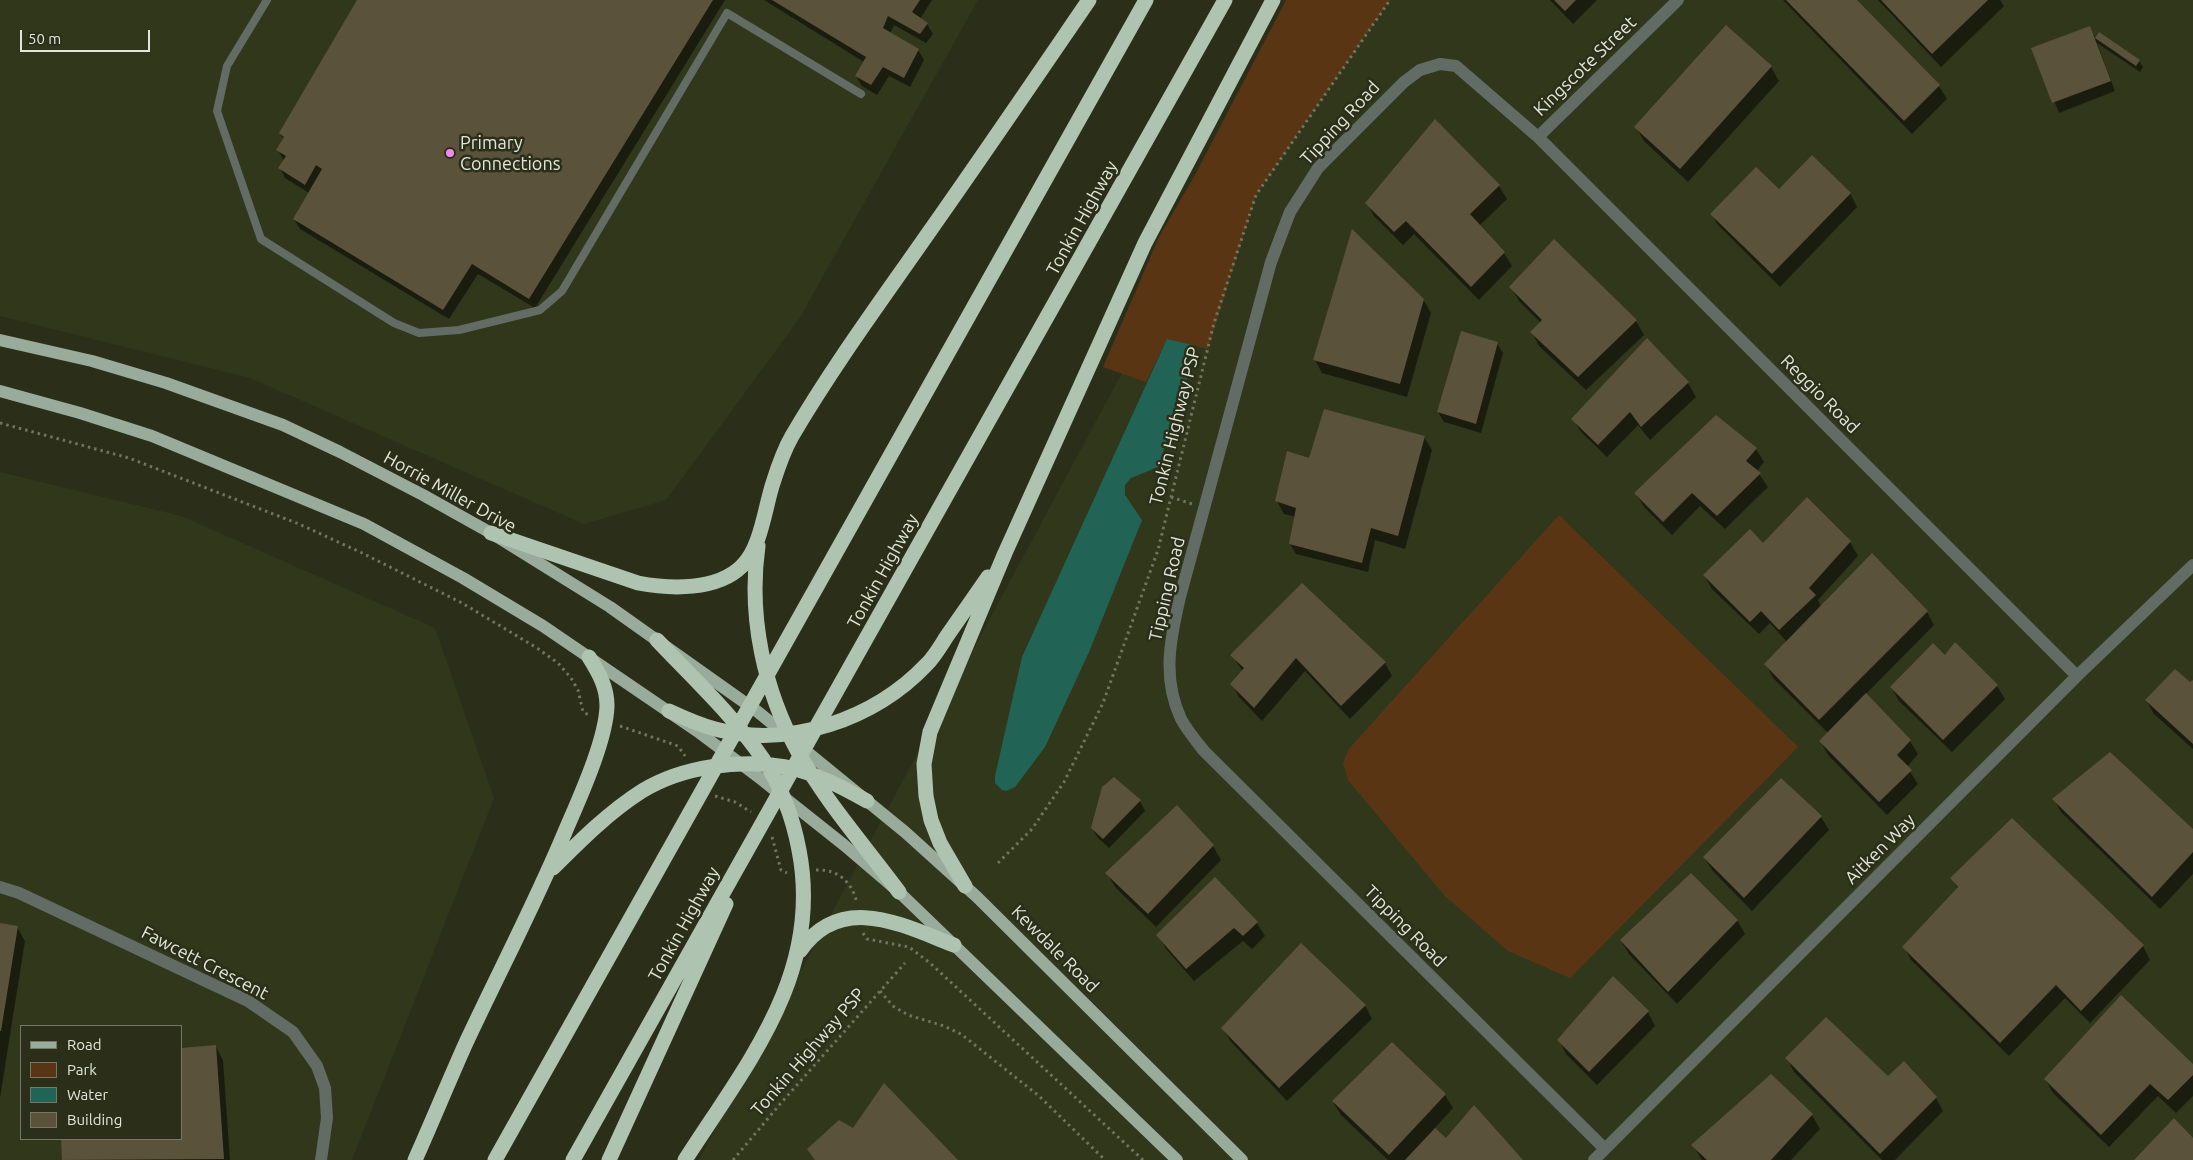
<!DOCTYPE html>
<style>
body{margin:0}
#map{position:relative;width:2193px;height:1160px;overflow:hidden;background:#2b2f1a;font-family:Ubuntu,sans-serif}
canvas{display:block}
.legend{position:absolute;left:20px;top:1025px;width:162px;height:115px;box-sizing:border-box;background:#2b2f1a;border:1px solid #747866;margin:0;padding:6px 9px;list-style:none;font-size:15px;color:#e2e6d8}
.legend li{display:flex;align-items:center;gap:10px;height:25px}
.legend b{width:25px;border:1px solid #747866}
.scale{position:absolute;left:20px;top:30px;width:130px;height:22px;box-sizing:border-box;border:2px solid #e2e6d8;border-top:0;padding-left:6px;font-size:15px;line-height:18px;white-space:nowrap;color:#e2e6d8;-webkit-text-stroke:4px #2b2f1a;paint-order:stroke}
</style>
<div id="map">
<canvas width="2193" height="1160"></canvas>
<ul class="legend">
<li><b style="height:6px;background:#99ab9b"></b>Road</li>
<li><b style="height:14px;background:#5a3514"></b>Park</li>
<li><b style="height:14px;background:#216456"></b>Water</li>
<li><b style="height:14px;background:#5b523b"></b>Building</li>
</ul>
<div class="scale">50 m</div>
</div>
<script>
const c = document.querySelector('canvas').getContext('2d');
c.lineJoin = 'round';
function paint(path, color) {
  c.fillStyle = color;
  c.fill(path, 'evenodd');
}
function trace(path, color, width, dash) {
  c.strokeStyle = color;
  c.lineWidth = width;
  c.lineCap = dash ? 'butt' : 'round';
  c.setLineDash(dash || []);
  c.stroke(path);
}
function drawText(font, color, halo, rows, align = 'center') {
  c.font = font + ' Ubuntu,sans-serif';
  c.lineWidth = 5;
  c.setLineDash([]);
  c.textBaseline = 'middle';
  c.strokeStyle = halo;
  c.fillStyle = color;
  for (const [text, x, y, turn = 0] of rows) {
    c.save();
    c.translate(x, y);
    c.rotate((+turn || 0) * Math.PI / 180);
    c.textAlign = isNaN(turn) ? turn : align;
    if (halo) c.strokeText(text, 0, 0);
    c.fillText(text, 0, 0);
    c.restore();
  }
}
paint(new Path2D(`
 M 0,0 L 978,0 L 799,319 L 666,500 L 584,524 L 250,378 L 0,316 Z
 M 1329,0 L 2193,0 L 2193,1160 L 699,1160 L 1281,77 Z
 M 0,472 L 181,516 L 435,628 L 494,798 L 352,1160 L 0,1160 ZM 21,1026 L 181,1026 L 181,1139 L 21,1139 Z`), '#31371b');
paint(new Path2D(`
 M 1286,0 L 1390,0 L 1256,195 L 1208,349 L 1167,339 L 1146,382 L 1103,367 L 1159,237 L 1195,175 Z
 M 1559,515 L 1798,747 L 1570,978 L 1508,951 L 1445,896 L 1348,780 L 1343,763 L 1348,750 Z`), '#5a3514');
paint(new Path2D(`
 M 1167,339 L 1193,345 L 1196,351 L 1158,467 L 1131,478 L 1125,485 L 1125,495 L 1142,520 L 1089,652 L 1045,747 L 1015,787 L 1006,791 L 1002,790 L 995,783 L 995,776 L 1022,657 Z`), '#216456');
paint(new Path2D(`
 M 359,0 L 725,0 L 535,308 L 478,274 L 449,319 L 300,229 L 294,219 L 309,193 L 285,178 L 280,168 L 284,161 L 278,150 L 284,140 L 280,133 Z
 M 764,0 L 932,0 L 920,19 L 927,24 L 933,34 L 926,43 L 894,25 L 890,34 L 918,50 L 924,60 L 910,87 L 889,76 L 877,95 L 862,86 L 856,76 L 864,62 Z
 M 1550,0 L 1597,0 L 1573,24 Z
 M 1783,0 L 1855,0 L 1939,86 L 1947,99 L 1912,134 Z
 M 1878,0 L 2000,0 L 2004,6 L 1941,67 Z
 M 1726,26 L 1771,67 L 1779,81 L 1688,182 L 1644,141 L 1636,127 Z
 M 2089,27 L 2096,39 L 2099,33 L 2139,61 L 2143,67 L 2140,72 L 2097,43 L 2115,91 L 2059,113 L 2033,49 Z
 M 1499,186 L 1507,199 L 1479,226 L 1504,253 L 1512,266 L 1479,300 L 1414,234 L 1403,245 L 1374,216 L 1367,203 Z
 M 1779,191 L 1850,193 L 1857,207 L 1780,287 L 1717,224 L 1712,214 Z
 M 1554,241 L 1636,321 L 1644,335 L 1586,390 L 1539,346 L 1532,332 L 1541,323 L 1519,301 L 1511,287 Z
 M 1423,299 L 1431,313 L 1407,397 L 1322,373 L 1315,360 Z
 M 1647,340 L 1688,383 L 1696,397 L 1650,440 L 1638,425 L 1607,457 L 1581,432 L 1573,419 Z
 M 1497,343 L 1503,353 L 1481,433 L 1444,422 L 1438,412 Z
 M 1424,437 L 1432,450 L 1405,549 L 1375,540 L 1368,572 L 1296,554 L 1290,544 L 1296,517 L 1284,514 L 1277,501 Z
 M 1756,449 L 1764,462 L 1757,471 L 1768,487 L 1725,529 L 1700,506 L 1672,535 L 1644,507 L 1636,494 Z
 M 1850,542 L 1858,556 L 1818,600 L 1821,607 L 1927,612 L 1934,625 L 1866,694 L 1910,741 L 1918,754 L 1907,767 L 1918,784 L 1887,815 L 1828,755 L 1820,741 L 1828,733 L 1773,678 L 1766,664 L 1787,642 L 1770,623 L 1759,634 L 1712,589 L 1704,575 L 1763,545 Z
 M 1302,585 L 1385,663 L 1392,676 L 1350,719 L 1305,671 L 1262,721 L 1239,697 L 1232,684 L 1243,672 L 1232,655 Z
 M 1945,657 L 1997,686 L 2005,699 L 1952,752 L 1899,701 L 1891,687 Z
 M 2193,681 L 2193,749 L 2154,714 L 2146,700 Z
 M 2054,799 L 2193,831 L 2193,874 L 2160,909 L 2061,812 Z
 M 1140,801 L 1145,811 L 1109,848 L 1098,838 L 1092,828 Z
 M 1177,807 L 1213,846 L 1221,860 L 1156,927 L 1115,887 L 1107,873 Z
 M 1821,817 L 1829,830 L 1752,911 L 1712,870 L 1704,857 Z
 M 1951,878 L 2143,946 L 2150,960 L 2090,1023 L 2065,998 L 2009,1056 L 1911,960 L 1904,947 L 1958,889 Z
 M 1737,920 L 1745,934 L 1677,1004 L 1629,954 L 1621,941 Z
 M 1257,923 L 1265,936 L 1252,949 L 1243,941 L 1194,981 L 1166,949 L 1158,935 Z
 M 0,925 L 17,927 L 25,941 L 0,1098 Z
 M 1365,1005 L 1372,1019 L 1287,1101 L 1231,1042 L 1223,1029 Z
 M 1648,1012 L 1655,1026 L 1597,1085 L 1566,1054 L 1559,1040 Z
 M 1392,1044 L 1445,1095 L 1453,1108 L 1434,1129 L 1446,1139 L 1521,1160 L 1388,1160 L 1341,1115 L 1333,1102 Z
 M 216,1047 L 223,1060 L 230,1160 L 63,1160 L 62,1139 L 181,1139 Z
 M 1787,1058 L 1888,1078 L 1936,1098 L 1943,1111 L 1895,1160 L 1882,1160 L 1794,1072 Z
 M 2193,1065 L 2193,1096 L 2176,1113 L 2158,1096 L 2109,1147 L 2053,1093 L 2045,1079 Z
 M 1771,1076 L 1812,1115 L 1820,1129 L 1791,1160 L 1702,1160 L 1693,1145 Z`), '#0007');
paint(new Path2D(`
 M 357,0 L 713,0 L 529,299 L 472,264 L 443,310 L 293,219 L 322,169 L 316,165 L 305,185 L 278,168 L 286,156 L 276,150 L 284,137 L 279,133 Z
 M 772,0 L 920,0 L 912,12 L 928,23 L 920,34 L 888,16 L 883,28 L 919,49 L 904,78 L 883,67 L 871,85 L 855,76 L 866,57 Z
 M 1554,0 L 1576,0 L 1565,11 Z
 M 1786,0 L 1857,0 L 1940,85 L 1904,121 Z
 M 1881,0 L 1988,0 L 1932,54 Z
 M 1726,25 L 1772,66 L 1680,169 L 1634,127 Z
 M 2090,26 L 2111,81 L 2052,103 L 2031,48 Z
 M 2099,32 L 2140,60 L 2136,66 L 2095,38 Z
 M 1435,119 L 1500,185 L 1470,214 L 1505,252 L 1471,287 L 1406,221 L 1394,232 L 1365,203 Z
 M 1812,155 L 1851,193 L 1772,274 L 1710,214 L 1756,167 L 1779,189 Z
 M 1352,229 L 1424,299 L 1400,384 L 1313,360 Z
 M 1554,239 L 1637,320 L 1578,377 L 1530,332 L 1542,320 L 1509,287 Z
 M 1461,331 L 1498,342 L 1476,424 L 1437,412 Z
 M 1647,338 L 1689,382 L 1641,427 L 1630,412 L 1598,445 L 1571,419 Z
 M 1324,409 L 1425,436 L 1398,536 L 1371,528 L 1362,563 L 1289,544 L 1296,508 L 1275,501 L 1287,451 L 1309,458 Z
 M 1716,415 L 1757,448 L 1746,461 L 1761,473 L 1717,516 L 1692,493 L 1663,522 L 1634,493 Z
 M 1807,497 L 1851,541 L 1809,588 L 1816,595 L 1779,630 L 1761,611 L 1750,622 L 1703,575 L 1750,529 L 1763,543 Z
 M 1872,553 L 1928,611 L 1819,720 L 1764,664 Z
 M 1302,583 L 1386,662 L 1341,706 L 1296,658 L 1254,708 L 1230,684 L 1244,668 L 1230,655 Z
 M 1955,642 L 1998,685 L 1943,740 L 1890,687 L 1933,643 L 1945,655 Z
 M 2175,669 L 2190,682 L 2193,680 L 2193,744 L 2145,700 Z
 M 1866,693 L 1911,740 L 1897,755 L 1912,770 L 1879,802 L 1819,741 Z
 M 2110,752 L 2193,829 L 2193,852 L 2152,897 L 2052,799 Z
 M 1114,777 L 1141,800 L 1103,839 L 1091,828 L 1102,787 Z
 M 1781,778 L 1822,816 L 1744,898 L 1703,857 Z
 M 1177,805 L 1214,845 L 1148,914 L 1105,873 Z
 M 2012,818 L 2144,945 L 2081,1011 L 2056,985 L 2000,1043 L 1902,947 L 1958,887 L 1950,878 Z
 M 1691,873 L 1738,920 L 1668,992 L 1620,940 Z
 M 1215,877 L 1258,922 L 1243,936 L 1234,928 L 1186,969 L 1156,935 Z
 M 0,923 L 18,926 L 1,1031 L 0,1031 Z
 M 1301,943 L 1366,1005 L 1279,1088 L 1221,1028 Z
 M 1613,976 L 1649,1011 L 1589,1072 L 1557,1040 Z
 M 2121,995 L 2193,1064 L 2193,1075 L 2168,1100 L 2150,1084 L 2101,1135 L 2044,1079 Z
 M 1826,1017 L 1888,1076 L 1904,1061 L 1937,1097 L 1880,1154 L 1785,1058 Z
 M 1392,1042 L 1446,1094 L 1389,1155 L 1332,1101 Z
 M 216,1045 L 224,1159 L 62,1160 L 61,1139 L 181,1139 L 181,1048 Z
 M 1771,1074 L 1813,1114 L 1771,1160 L 1707,1160 L 1691,1145 Z
 M 884,1083 L 958,1160 L 815,1160 L 807,1149 L 839,1120 L 853,1128 Z
 M 1474,1105 L 1523,1160 L 1405,1160 L 1435,1128 L 1446,1138 Z
 M 2174,1118 L 2193,1138 L 2193,1160 L 2134,1160 Z`), '#5b523b');
trace(new Path2D(`
 M 0,423 L 129,458 L 299,524 L 360,552 L 462,603 L 537,648 L 558,663 L 571,678 L 578,690 L 583,712 L 591,716
 M 1171,497 L 1192,504
 M 620,726 L 678,746 L 685,756
 M 715,796 L 735,802 L 751,812
 M 772,837 L 781,870 L 787,873
 M 998,863 L 1032,829 L 1064,782 L 1103,703 L 1158,550 L 1214,323 L 1256,195 L 1390,0
 M 816,870 C 838,869 852,882 857,903
 M 863,933 L 867,939 L 909,947 L 930,963 L 1143,1160
 M 880,991 L 893,1006 L 908,1015 L 944,1026 L 961,1034 L 1039,1096 L 1105,1160
 M 733,1160 L 781,1103 L 905,963`), '#707462', 3, [2.5, 4]);
trace(new Path2D(`
 M 267,0 L 227,66 L 217,111 L 261,239 L 394,323 L 419,333 L 459,330 L 540,310 L 562,291 L 727,13 L 861,94`), '#636c64', 8);
trace(new Path2D(`
 M 1538,137 L 1678,0
 M 0,887 L 19,893 L 248,1001 L 293,1032 L 317,1066 L 325,1088 L 327,1118 L 321,1160
 M 1605,1149 L 1204,751 C 1196,741 1187,730 1181,719 C 1162,678 1170,640 1180,597 L 1271,262 L 1290,212 L 1318,168 L 1404,82 L 1420,70 L 1440,64 L 1456,66 L 1538,137 L 2077,676
 M 1594,1160 L 2077,676 L 2193,565`), '#636c64', 12);
trace(new Path2D(`
 M 0,340 L 92,361 L 166,383 L 283,425 L 340,452 L 423,495 L 491,533 L 610,607 L 758,712 L 905,832 L 977,897 L 1242,1160
 M 0,391 L 80,413 L 152,436 L 364,524 L 463,578 L 543,626 L 697,731 L 761,779 L 844,845 L 899,892 L 1177,1160`), '#99ab9b', 12);
trace(new Path2D(`
 M 491,533 L 638,583 C 670,589 717,591 742,566 C 761,548 765,507 773,483 C 778,467 784,450 792,436 C 833,366 881,301 927,235 C 982,157 1035,79 1089,0
 M 758,546 C 748,617 764,690 798,752 C 826,802 865,846 899,892
 M 657,640 C 693,678 733,715 763,759 C 781,786 793,818 799,850 C 823,973 748,1062 685,1160
 M 669,711 C 684,718 700,725 715,729 C 790,749 875,719 927,664 C 935,656 941,645 947,636 C 961,616 974,597 988,577
 M 553,868 C 581,840 609,812 642,791 C 683,766 740,759 786,767 C 815,773 842,787 867,801
 M 965,886 L 940,843 L 931,820 L 926,796 L 924,764 L 930,732 L 1005,553 L 1145,243 L 1273,0
 M 800,951 C 841,892 902,925 954,945
 M 415,1160 C 432,1122 448,1083 465,1045 C 498,974 535,904 565,832 C 579,799 606,741 607,706 C 607,687 599,673 589,657
 M 495,1160 L 1146,0
 M 573,1160 L 1225,0
 M 609,1160 L 726,904`), '#aec4b0', 15);
for (const [x, y, r, color] of [
 [450,153,5,"#f788eb"]
]) {
  const dot = new Path2D();
  dot.arc(x, y, r, 0, 2 * Math.PI);
  c.fillStyle = color;
  c.fill(dot);
  trace(dot, '#2b2f1a', 2);
}
drawText('18px', '#e2e6d8', '#2b2f1a', [
 ["Kingscote Street",1585,66,-44],
 ["Tipping Road",1340,123,-47],
 ["Tonkin Highway",1082,218,-61],
 ["Reggio Road",1820,394,45],
 ["Tonkin Highway PSP",1175,426,-76],
 ["Horrie Miller Drive",450,492,29],
 ["Tonkin Highway",883,571,-61],
 ["Tipping Road",1167,589,-77],
 ["Aitken Way",1880,849,-45],
 ["Tonkin Highway",684,924,-61],
 ["Tipping Road",1405,926,45],
 ["Kewdale Road",1055,949,45],
 ["Fawcett Crescent",205,963,27],
 ["Tonkin Highway PSP",808,1052,-49]
]);
drawText('18px', '#e2e6d8', '#2b2f1a', [
 ["Primary",460,143],
 ["Connections",460,164]
], 'left');
</script>
